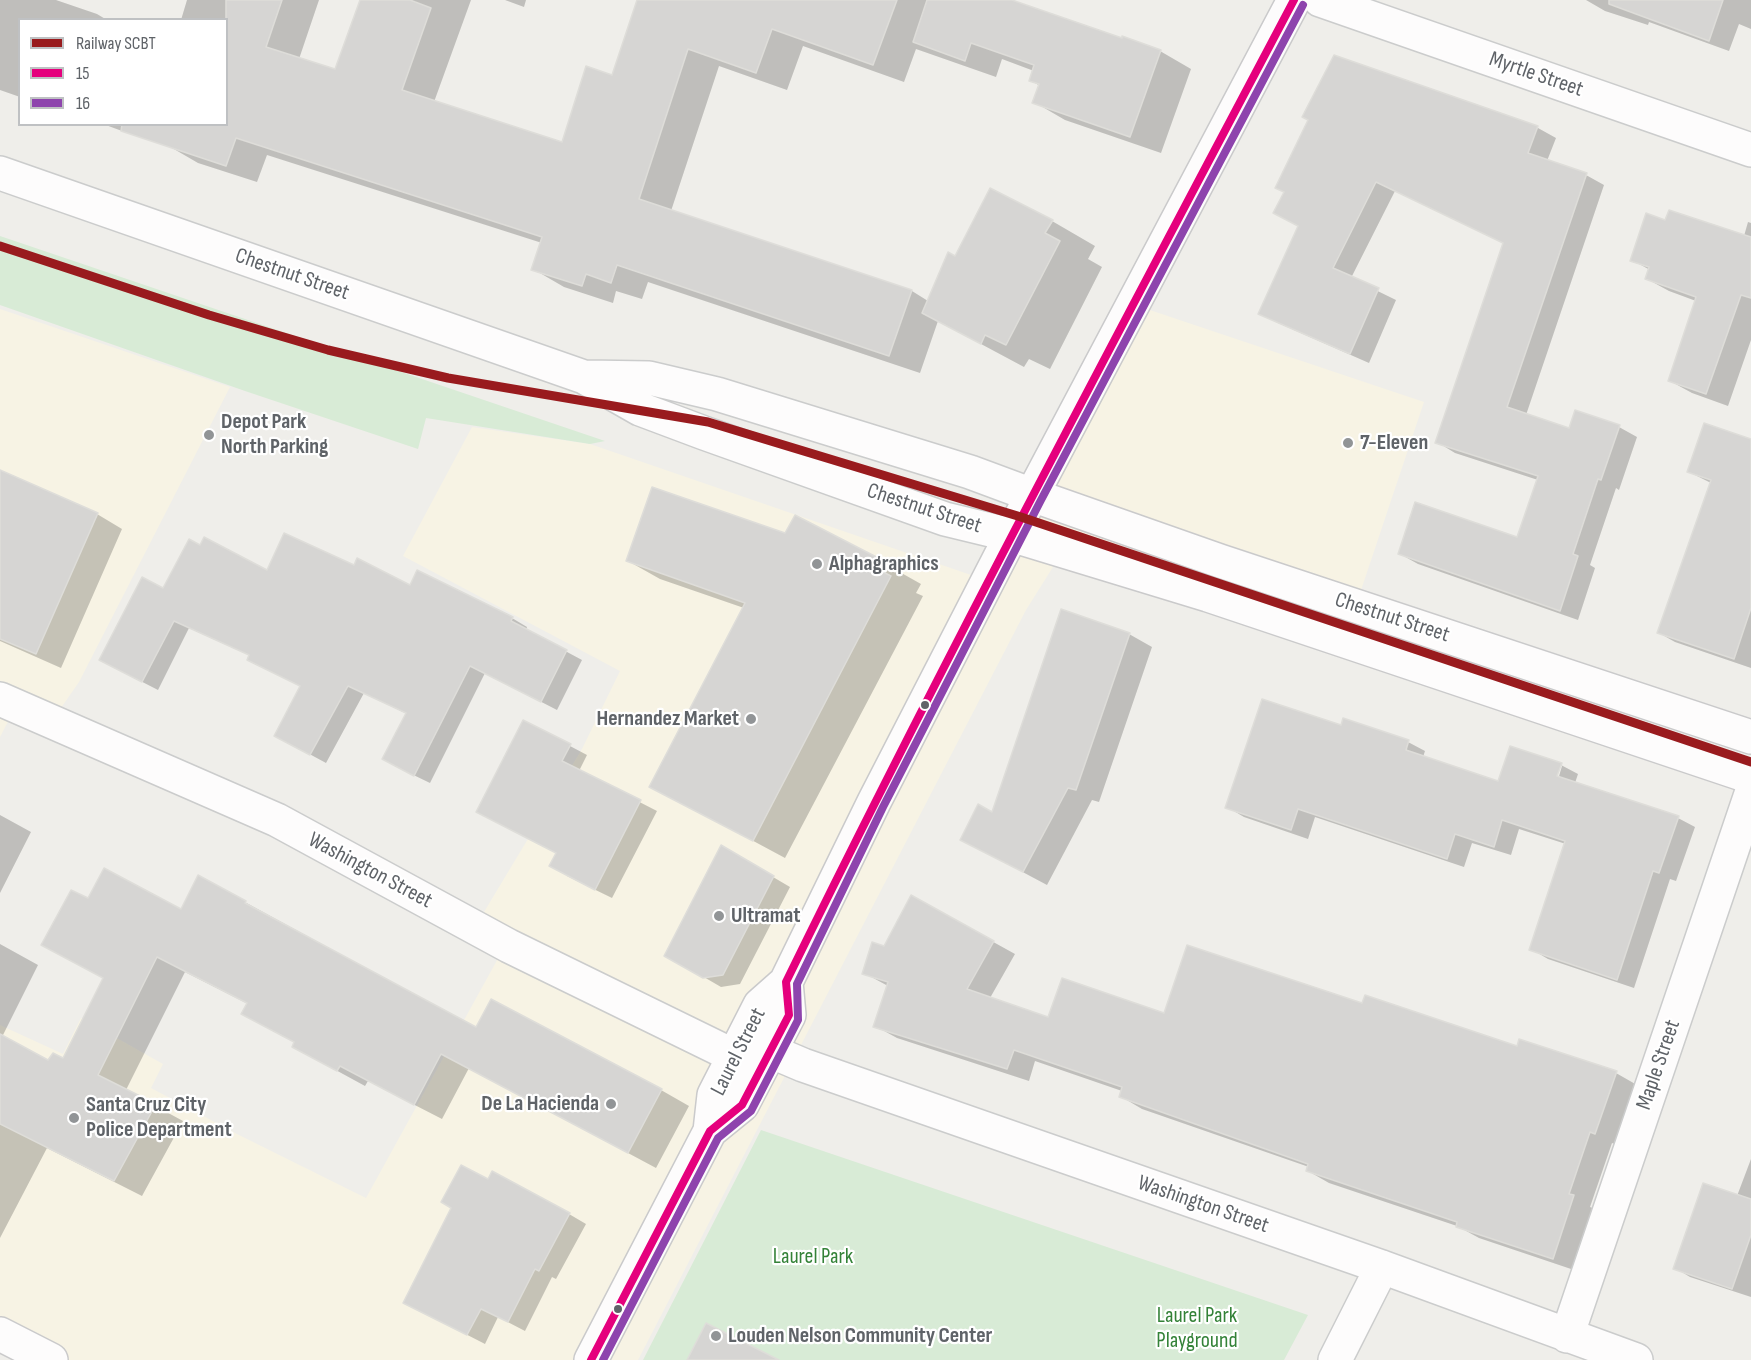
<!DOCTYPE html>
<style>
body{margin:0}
#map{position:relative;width:1751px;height:1360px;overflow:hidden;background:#efeeea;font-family:"Sofia Sans Condensed",sans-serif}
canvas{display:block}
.legend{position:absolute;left:18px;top:18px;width:210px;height:108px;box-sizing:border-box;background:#fff;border:2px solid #bfc1c3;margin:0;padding:8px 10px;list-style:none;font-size:18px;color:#5f6368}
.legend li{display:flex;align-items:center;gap:12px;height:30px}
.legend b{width:30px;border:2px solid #bfc1c3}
</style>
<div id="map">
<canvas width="1751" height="1360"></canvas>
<ul class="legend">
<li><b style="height:8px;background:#991b1e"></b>Railway SCBT</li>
<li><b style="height:8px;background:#e5007d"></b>15</li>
<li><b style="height:8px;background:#8e44ad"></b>16</li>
</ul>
</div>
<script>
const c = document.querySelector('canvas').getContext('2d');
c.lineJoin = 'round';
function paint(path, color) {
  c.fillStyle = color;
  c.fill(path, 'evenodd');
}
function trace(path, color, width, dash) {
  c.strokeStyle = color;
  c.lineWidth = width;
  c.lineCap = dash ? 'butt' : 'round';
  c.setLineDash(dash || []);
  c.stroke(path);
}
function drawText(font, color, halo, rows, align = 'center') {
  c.font = font + ' "Sofia Sans Condensed",sans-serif';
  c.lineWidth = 4.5;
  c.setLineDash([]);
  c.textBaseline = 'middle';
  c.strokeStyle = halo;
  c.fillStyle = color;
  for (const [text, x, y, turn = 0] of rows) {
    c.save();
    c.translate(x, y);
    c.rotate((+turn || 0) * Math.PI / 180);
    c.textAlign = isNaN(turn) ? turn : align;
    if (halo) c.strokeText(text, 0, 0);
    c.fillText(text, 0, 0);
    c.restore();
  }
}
paint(new Path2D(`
 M 1117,299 L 1424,402 L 1343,644 L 1063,551 L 1026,610 L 638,1360 L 43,1360 L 0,1337 L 0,1025 L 63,1054 L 81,1018 L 163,1064 L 151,1088 L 239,1135 L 366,1198 L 501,953 L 469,937 L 582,749 L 620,671 L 403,556 L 472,427 L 590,444 L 971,575 Z
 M 0,309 L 230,387 L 79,682 L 45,731 L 12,714 L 0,737 Z`), '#f7f3e4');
paint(new Path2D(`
 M 0,236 L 605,441 L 590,444 L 426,418 L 418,449 L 245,391 L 0,305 Z
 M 761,1130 L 1308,1315 L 1284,1360 L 643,1360 Z`), '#d8ebd6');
paint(new Path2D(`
 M 0,0 L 56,0 L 97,14 L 107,20 L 20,20 L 20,97 L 0,90 Z
 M 187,0 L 319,0 L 299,59 L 336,71 L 362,0 L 471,0 L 434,102 L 563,144 L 612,76 L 639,0 L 991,0 L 1160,51 L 1191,69 L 1161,153 L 1065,120 L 1034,102 L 1040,86 L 1030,80 L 1034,71 L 1002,59 L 996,77 L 916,49 L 904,82 L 803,46 L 787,90 L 719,66 L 671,211 L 912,291 L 928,301 L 955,258 L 1052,221 L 1095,246 L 1088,259 L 1102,267 L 1050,369 L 1029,359 L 1024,367 L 938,321 L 920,373 L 648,282 L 642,299 L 616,291 L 613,303 L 564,287 L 533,269 L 542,243 L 267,155 L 257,182 L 198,163 L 167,145 L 226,124 L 226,20 L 181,20 Z
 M 505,0 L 526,0 L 524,7 Z
 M 1586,0 L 1751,0 L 1751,29 L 1739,24 L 1729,51 L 1649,22 L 1648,25 L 1605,11 Z
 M 1334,57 L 1538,128 L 1556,138 L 1547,161 L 1586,175 L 1604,185 L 1526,415 L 1570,430 L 1619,427 L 1637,437 L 1619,490 L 1616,488 L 1590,565 L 1595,568 L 1578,620 L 1418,564 L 1400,554 L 1518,539 L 1538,480 L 1455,453 L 1437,442 L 1505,244 L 1395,191 L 1351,278 L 1396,300 L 1369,363 L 1278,323 L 1260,313 L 1299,226 L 1285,192 Z
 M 103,124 L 124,124 L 122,131 Z
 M 1666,222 L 1744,236 L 1748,222 L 1751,223 L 1751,340 L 1728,406 L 1692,393 L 1670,381 L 1696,301 L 1669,291 L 1647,279 L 1650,270 L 1632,260 Z
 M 1751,441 L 1751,668 L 1675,642 L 1659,633 L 1711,483 L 1689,472 Z
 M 0,494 L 97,514 L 122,529 L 61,668 L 0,641 Z
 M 786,535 L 889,566 L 921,584 L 916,593 L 923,596 L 785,858 L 651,786 L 744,608 L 660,579 L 628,561 Z
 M 354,567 L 512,618 L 527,627 L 526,630 L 582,660 L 557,710 L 485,673 L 430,783 L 399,768 L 407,714 L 364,693 L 326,763 L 291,744 L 302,687 L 249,660 L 251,656 L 189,628 L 158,690 L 117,669 L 164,590 L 268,572 Z
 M 1129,634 L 1152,647 L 1099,802 L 1092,800 L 1047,885 L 985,852 L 993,814 Z
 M 1342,727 L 1408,742 L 1425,751 L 1423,757 L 1499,783 L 1561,765 L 1578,774 L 1575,783 L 1678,818 L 1695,827 L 1676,881 L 1670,879 L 1634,988 L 1548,959 L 1531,949 L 1566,844 L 1519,829 L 1511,855 L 1472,843 L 1464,867 L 1315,817 L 1308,839 L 1244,817 L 1227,807 ZM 1559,766 L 1562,766 L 1557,783 L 1554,782 Z
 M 570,746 L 587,755 L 579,771 L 657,811 L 612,898 L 567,876 L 557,853 L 495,821 Z
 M 0,815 L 31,832 L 0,893 Z
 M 722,847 L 790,887 L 740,984 L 721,987 L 666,955 Z
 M 199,877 L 477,1029 L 661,1090 L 689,1106 L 656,1168 L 469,1068 L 442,1119 L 368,1081 L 365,1086 L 321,1062 L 248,1004 L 185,972 L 126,1090 L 183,1121 L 142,1196 L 47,1148 L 0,1238 L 0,944 L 38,965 L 2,1037 L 48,1062 L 63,1060 L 105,979 L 88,900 L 181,911 Z
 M 912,897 L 1015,954 L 990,998 L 1049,1018 L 1165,1015 L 1363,1005 L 1616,1073 L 1637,1085 L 1617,1145 L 1612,1143 L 1590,1207 L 1595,1209 L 1574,1270 L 1479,1238 L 1457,1226 L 1329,1183 L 1308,1171 L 1309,1167 L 1142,1109 L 1120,1096 L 1122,1091 L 1035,1061 L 1029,1081 L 897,1038 L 875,1026 L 888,986 L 864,973 L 885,948 Z
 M 1751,1159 L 1751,1297 L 1690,1277 L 1675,1268 L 1737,1196 Z
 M 489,1181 L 569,1214 L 586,1224 L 556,1279 L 552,1277 L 525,1331 L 498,1317 L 485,1344 L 405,1303 Z`), '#0003');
const building = new Path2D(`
 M 226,0 L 282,0 L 266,47 L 335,69 L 360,0 L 410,0 L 431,8 L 402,90 L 562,142 L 586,66 L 612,75 L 637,0 L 897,0 L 873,65 L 772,29 L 756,73 L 688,49 L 639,199 L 912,290 L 889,356 L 617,265 L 611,283 L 586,274 L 582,286 L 531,270 L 542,237 L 236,138 L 226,166 L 121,131 L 122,124 L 226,124 Z
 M 927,0 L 1012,0 L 1122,38 L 1122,36 L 1161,50 L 1130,137 L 1032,103 L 1039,84 L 1029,81 L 1034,65 L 971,43 L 965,61 L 913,42 Z
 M 1609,0 L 1723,0 L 1709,41 L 1609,4 Z
 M 1334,55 L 1538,126 L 1528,153 L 1587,173 L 1507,407 L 1569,428 L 1575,410 L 1620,425 L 1601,480 L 1598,479 L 1573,554 L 1578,556 L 1560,611 L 1398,554 L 1415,502 L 1517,537 L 1538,476 L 1435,443 L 1503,243 L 1376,182 L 1333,268 L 1379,288 L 1350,354 L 1258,314 L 1298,226 L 1273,213 L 1284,192 L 1275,188 L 1308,120 L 1302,117 Z
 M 990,188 L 1053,220 L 1045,233 L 1060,241 L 1006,345 L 985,335 L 981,344 L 922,313 L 948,252 L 955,256 Z
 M 1669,210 L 1751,237 L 1751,298 L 1741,295 L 1706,394 L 1668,381 L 1696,297 L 1645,279 L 1649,267 L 1630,261 L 1646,213 L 1665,220 Z
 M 1704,423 L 1751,439 L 1751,608 L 1734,659 L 1657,633 L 1711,480 L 1687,472 Z
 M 0,470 L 98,513 L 36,654 L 0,639 Z
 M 652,487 L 785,533 L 795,515 L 890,564 L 885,573 L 891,576 L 753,841 L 649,787 L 745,603 L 626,561 Z
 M 284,533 L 354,565 L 357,558 L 410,585 L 417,570 L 513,617 L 511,621 L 567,650 L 541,702 L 470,666 L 414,776 L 382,759 L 406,713 L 348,686 L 310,755 L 274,736 L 300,686 L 247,660 L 249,655 L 174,621 L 142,682 L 99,660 L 142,577 L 163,588 L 189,539 L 200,545 L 204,537 L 267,570 Z
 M 1061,609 L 1130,633 L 1076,790 L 1068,788 L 1023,872 L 960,840 L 978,804 L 992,812 Z
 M 1262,699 L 1341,725 L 1343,718 L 1409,740 L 1406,750 L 1498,781 L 1510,746 L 1562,763 L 1557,776 L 1679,816 L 1659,873 L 1653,871 L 1617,980 L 1529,950 L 1565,841 L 1502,820 L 1494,847 L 1455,834 L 1447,859 L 1298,809 L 1291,830 L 1225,808 Z
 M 523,720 L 571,744 L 562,761 L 641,800 L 595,890 L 549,866 L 556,853 L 476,812 Z
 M 721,845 L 774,876 L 723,975 L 703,978 L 664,956 Z
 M 104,868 L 181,909 L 198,875 L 246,901 L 245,903 L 476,1027 L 491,999 L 662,1089 L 628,1153 L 441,1054 L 414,1105 L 340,1066 L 337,1071 L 292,1047 L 294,1042 L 241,1014 L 247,1003 L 157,957 L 98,1075 L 156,1104 L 114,1181 L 0,1124 L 0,1034 L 48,1060 L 53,1053 L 63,1058 L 103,978 L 41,945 L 71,890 L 88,898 Z
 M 911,895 L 994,941 L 967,989 L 1048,1017 L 1062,978 L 1164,1013 L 1187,945 L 1362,1003 L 1365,995 L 1517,1046 L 1519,1039 L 1617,1071 L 1595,1134 L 1590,1132 L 1569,1194 L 1574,1195 L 1553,1259 L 1456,1227 L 1457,1222 L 1306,1171 L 1308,1164 L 1119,1097 L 1122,1087 L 1014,1050 L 1007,1069 L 873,1027 L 888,982 L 862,974 L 872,942 L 884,946 Z
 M 461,1165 L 488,1179 L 492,1171 L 570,1213 L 539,1271 L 535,1269 L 508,1322 L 481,1309 L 467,1335 L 403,1303 L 451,1208 L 441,1202 Z
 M 1703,1183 L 1751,1199 L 1751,1235 L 1732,1289 L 1673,1269 Z
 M 706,1323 L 779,1360 L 687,1360 Z`);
paint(building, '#d6d5d3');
trace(building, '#deddd9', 1.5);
const street = new Path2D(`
 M 1320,0 L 1751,150
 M 0,173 L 584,377 L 640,409 L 704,433 L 945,519 L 1011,535
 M 586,377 L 649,378 L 717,394 L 970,472 L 1032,495
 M 0,699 L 277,820 L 509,946 L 734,1056
 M 770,1051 L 803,1065 L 1382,1267 L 1636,1360
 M 1567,1336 L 1751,794
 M 1335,1360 L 1382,1267`);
const secondary = new Path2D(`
 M 1032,495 L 1220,561 L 1751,737
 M 1011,535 L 1208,595 L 1751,777
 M 710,1131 L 742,1105 L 789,1015 L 786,982
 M 0,1334 L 51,1360
 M 591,1360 L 710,1131 L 714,1095 L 760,1005 L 786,982 L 874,802 L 1032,495 L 1294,0`);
trace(street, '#cbcccc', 36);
trace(secondary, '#cacacb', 36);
trace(street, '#fdfcfc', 33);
trace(secondary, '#fdfcfc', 33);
trace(new Path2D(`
 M 591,1360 L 710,1131 L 742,1105 L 789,1015 L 786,982 C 948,651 1122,326 1294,0`), '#e5007d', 8);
trace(new Path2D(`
 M 603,1360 L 718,1138 L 751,1111 L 798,1020 L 797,984 L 883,807 L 1041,500 L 1303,5`), '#8e44ad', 8);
trace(new Path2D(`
 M 0,246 L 209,315 L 328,350 L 448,378 L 708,422 L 1021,517 L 1751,762`), '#991b1e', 9);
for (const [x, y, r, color] of [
 [209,435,6,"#919496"],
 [1348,443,6,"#919496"],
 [817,564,6,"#919496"],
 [925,705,5,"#5f6368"],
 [751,719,6,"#919496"],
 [719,916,6,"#919496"],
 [611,1104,6,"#919496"],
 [74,1118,6,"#919496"],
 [618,1309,5,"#5f6368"],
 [716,1336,6,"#919496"]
]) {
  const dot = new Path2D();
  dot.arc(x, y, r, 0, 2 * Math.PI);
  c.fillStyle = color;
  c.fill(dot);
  trace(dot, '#fff', 2);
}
drawText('22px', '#5f6368', '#fff', [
 ["Myrtle Street",1536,75,19],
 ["Chestnut Street",292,275,19],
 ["Chestnut Street",924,509,18],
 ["Chestnut Street",1392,618,18],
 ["Washington Street",370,871,28],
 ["Laurel Street",739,1052,-63],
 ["Maple Street",1659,1065,-71],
 ["Washington Street",1203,1205,19]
]);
drawText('bold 22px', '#5f6368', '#fff', [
 ["Depot Park",221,422],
 ["North Parking",221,447],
 ["7-Eleven",1360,443],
 ["Alphagraphics",829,564],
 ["Hernandez Market",739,719,"right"],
 ["Ultramat",731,916],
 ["De La Hacienda",599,1104,"right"],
 ["Santa Cruz City",86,1105],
 ["Police Department",86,1130],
 ["Louden Nelson Community Center",728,1336]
], 'left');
drawText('22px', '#348238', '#fff', [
 ["Laurel Park",813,1257],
 ["Laurel Park",1197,1316],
 ["Playground",1197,1341]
]);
</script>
